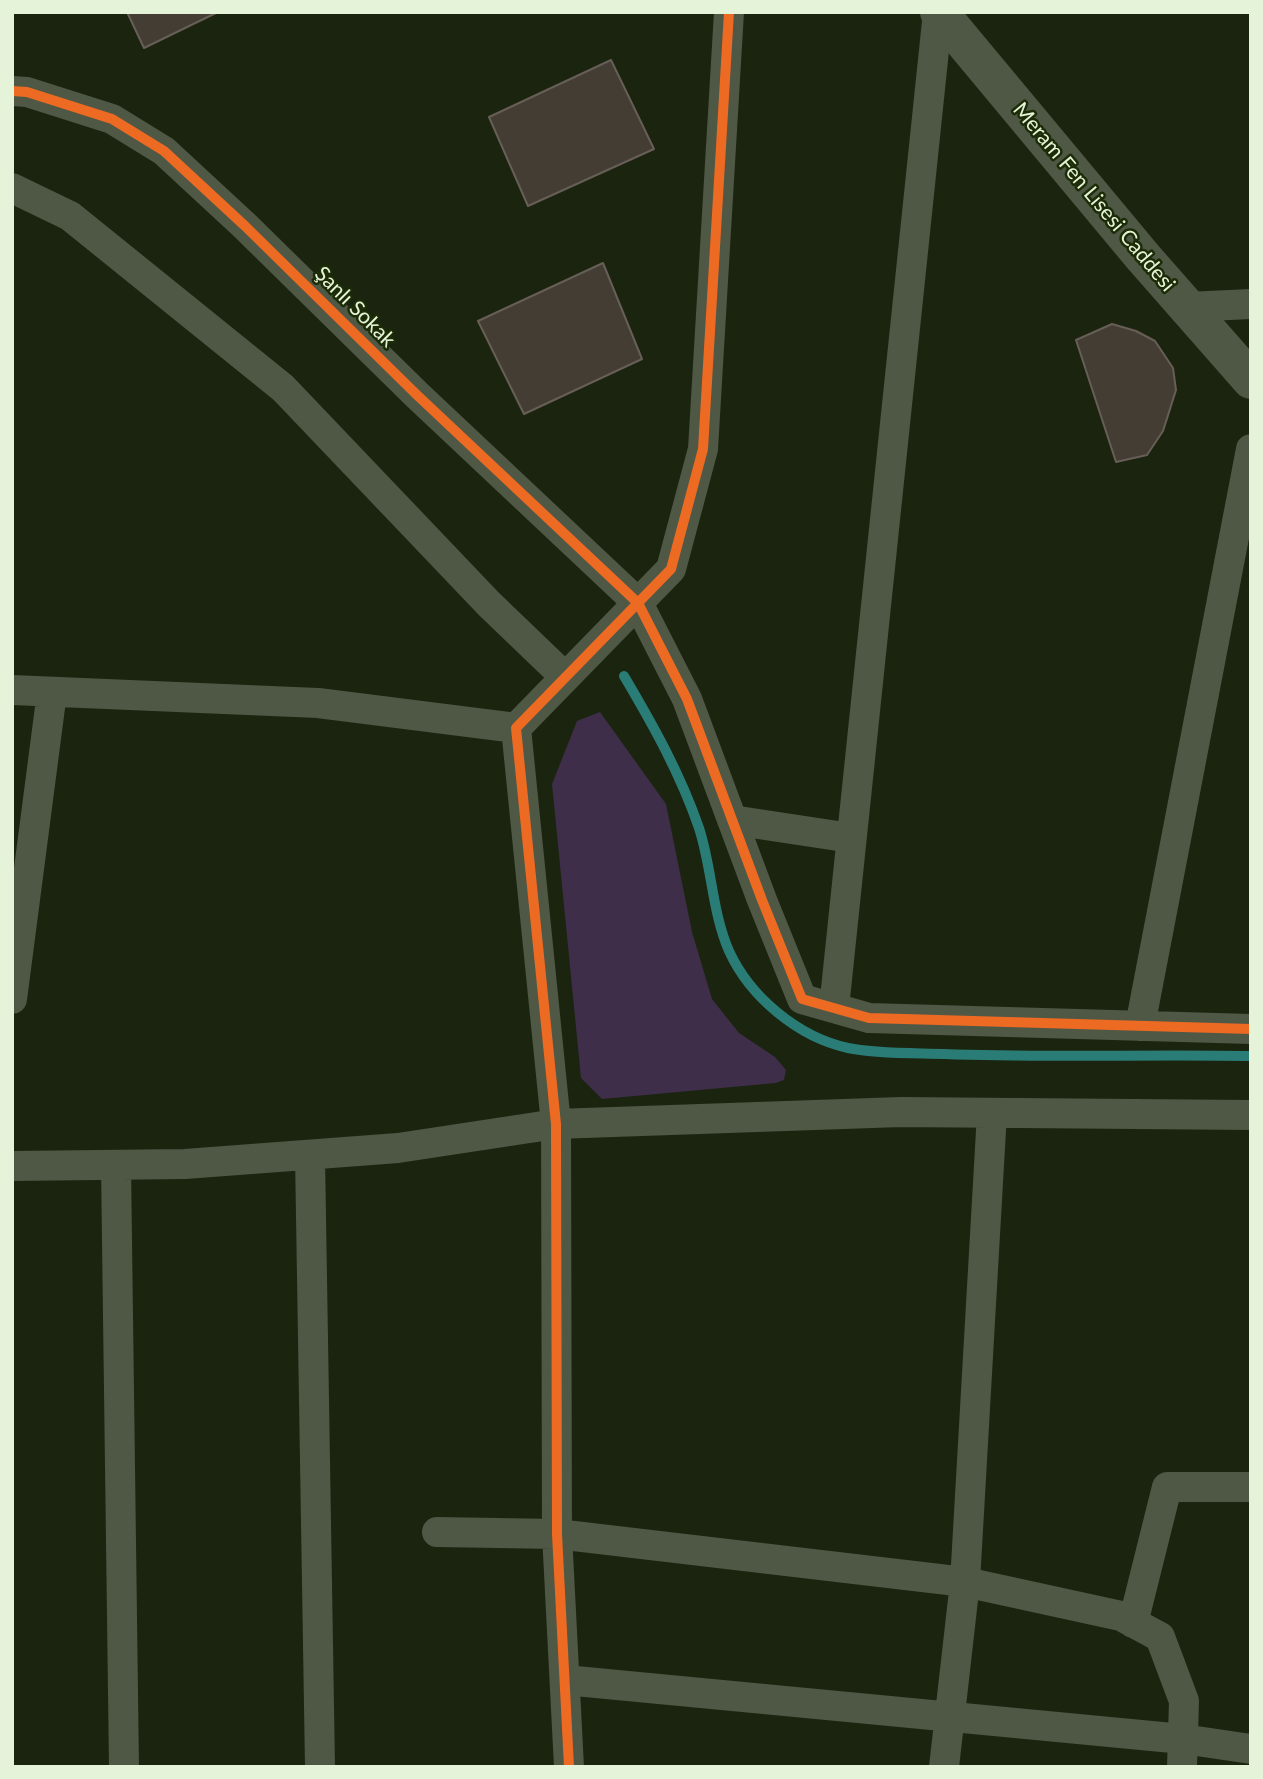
<!DOCTYPE html>
<meta charset="utf-8">
<style>
body{margin:0}
#map{position:relative;width:1263px;height:1779px;overflow:hidden;background:#1b240e;font-family:Lato,sans-serif}
canvas{display:block}
.frame{position:absolute;inset:0;border:14px solid #e5f3d8;pointer-events:none}
</style>
<div id="map">
<canvas width="1263" height="1779"></canvas>
<div class="frame"></div>
</div>
<script>
const c = document.querySelector('canvas').getContext('2d');
c.lineJoin = 'round';
function paint(path, color) {
  c.fillStyle = color;
  c.fill(path, 'evenodd');
}
function trace(path, color, width, dash) {
  c.strokeStyle = color;
  c.lineWidth = width;
  c.lineCap = dash ? 'butt' : 'round';
  c.setLineDash(dash || []);
  c.stroke(path);
}
function drawText(font, color, halo, rows, align = 'center') {
  c.font = font + ' Lato,sans-serif';
  c.lineWidth = 5;
  c.setLineDash([]);
  c.textBaseline = 'middle';
  c.strokeStyle = halo;
  c.fillStyle = color;
  for (const [text, x, y, turn = 0] of rows) {
    c.save();
    c.translate(x, y);
    c.rotate((+turn || 0) * Math.PI / 180);
    c.textAlign = isNaN(turn) ? turn : align;
    if (halo) c.strokeText(text, 0, 0);
    c.fillText(text, 0, 0);
    c.restore();
  }
}
paint(new Path2D(`
 M 600,712 L 666,804 L 692,932 L 712,999 L 739,1033 L 775,1057 L 786,1070 L 784,1080 L 776,1083 L 602,1099 L 581,1078 L 552,784 L 577,721 Z`), '#3e2e49');
trace(new Path2D(`
 M 624,676 C 653,725 680,773 699,828 C 712,868 712,912 729,951 C 750,997 798,1037 848,1048 C 875,1054 915,1053 944,1054 C 1046,1058 1148,1054 1251,1056`), '#2a7c76', 10);
const building = new Path2D(`
 M 127,12 L 218,12 L 144,48 Z
 M 611,60 L 654,149 L 528,206 L 489,117 Z
 M 603,263 L 642,359 L 524,414 L 478,321 Z
 M 1112,324 L 1136,331 L 1155,341 L 1173,368 L 1176,390 L 1163,431 L 1147,455 L 1116,462 L 1076,340 Z`);
paint(building, '#433d34');
trace(building, '#675f57', 2);
trace(new Path2D(`
 M 12,91 L 27,92 L 112,119 L 164,151 L 245,226 L 417,395 L 638,603 L 687,699 L 762,900 L 802,999 L 869,1018 L 1251,1029
 M 12,188 L 70,216 L 283,388 L 489,604 L 565,677
 M 1187,307 L 1251,304
 M 12,690 L 318,703 L 516,728
 M 732,820 L 851,838
 M 12,999 L 52,692
 M 834,1008 L 938,12
 M 1140,1026 L 1251,449
 M 310,1155 L 320,1767
 M 116,1165 L 124,1767
 M 12,1166 L 185,1164 L 398,1148 L 556,1124 L 901,1112 L 1251,1115
 M 437,1532 L 557,1534 L 965,1582 L 1121,1616 L 1160,1637 L 1184,1701 L 1182,1767
 M 1133,1623 L 1167,1487 L 1251,1487
 M 565,1680 L 1183,1739 L 1251,1749
 M 569,1767 L 557,1534 L 556,1124 L 516,728 L 671,569 L 703,449 L 729,12
 M 944,1767 L 965,1582 L 992,1113`), '#4f5745', 30);
trace(new Path2D(`
 M 939,12 L 1143,257 L 1251,380`), '#4f5745', 38);
trace(new Path2D(`
 M 12,91 L 27,92 L 112,119 L 164,151 L 245,226 L 417,395 L 638,603 L 687,699 L 762,900 L 802,999 L 869,1018 L 1251,1029
 M 569,1767 L 557,1534 L 556,1124 L 516,728 L 671,569 L 703,449 L 729,12`), '#ed6a23', 10);
drawText('21px', '#e5f3d8', '#1c2c06', [
 ["Meram Fen Lisesi Caddesi",1094,197,50],
 ["Şanlı Sokak",355,307,45]
]);
</script>
